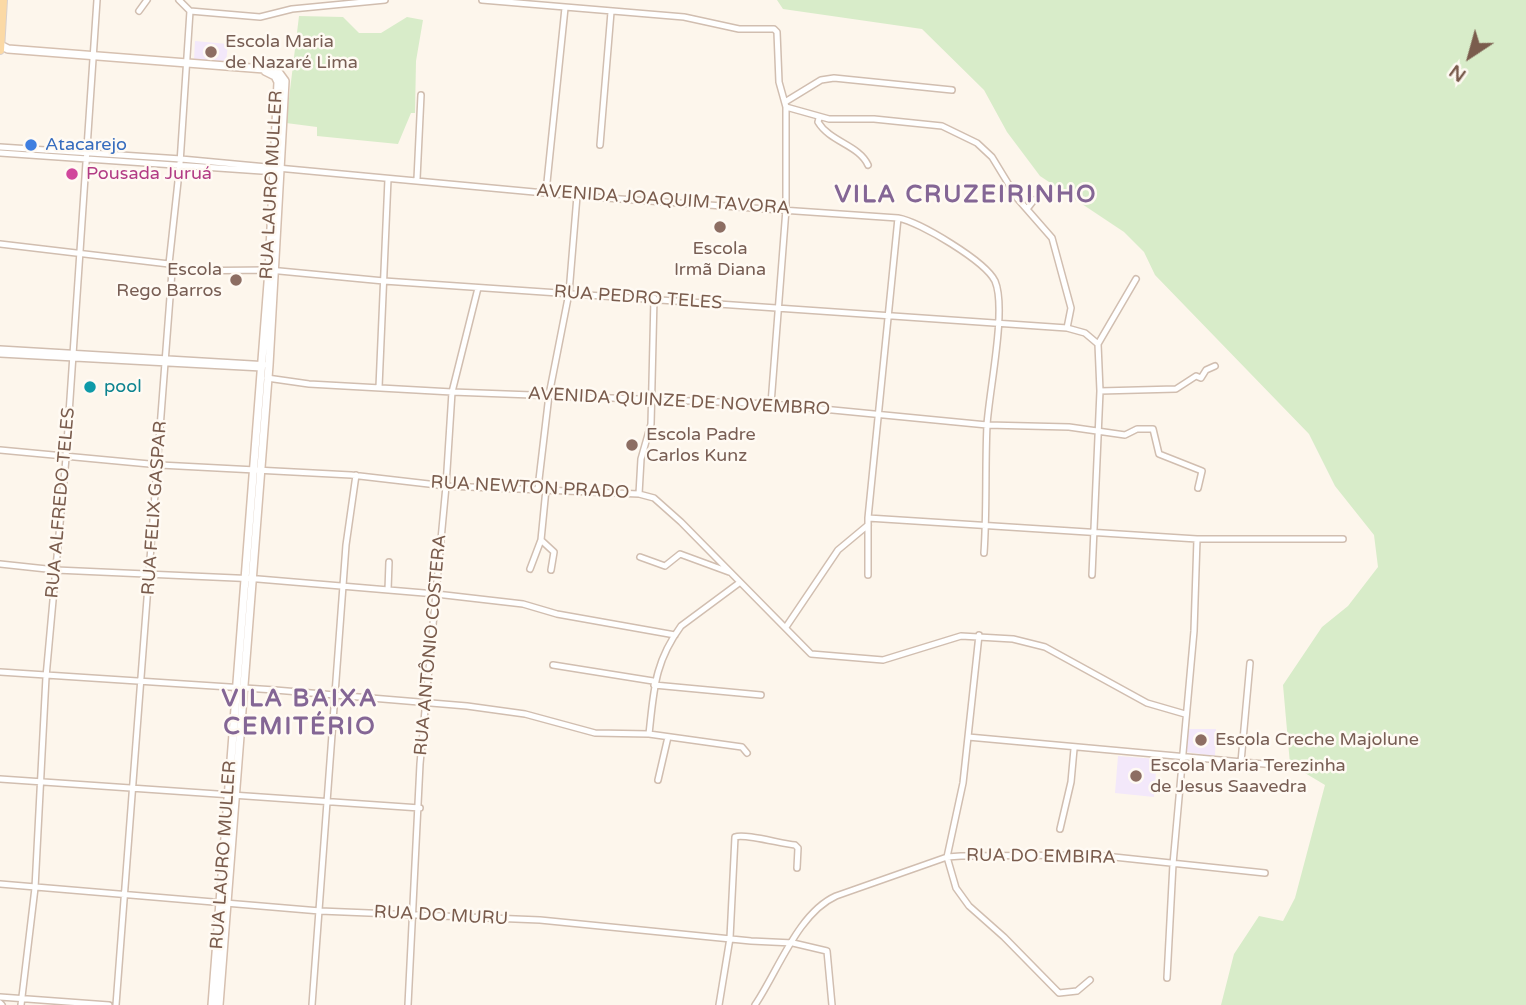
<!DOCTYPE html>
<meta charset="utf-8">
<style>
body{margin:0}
#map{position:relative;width:1526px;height:1005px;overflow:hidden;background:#fdf6ec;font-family:"Varela Round",sans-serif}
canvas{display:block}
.north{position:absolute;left:1435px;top:21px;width:70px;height:70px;-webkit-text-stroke:5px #fffaf3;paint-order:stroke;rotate:216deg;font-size:19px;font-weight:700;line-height:28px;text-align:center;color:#7a5c4d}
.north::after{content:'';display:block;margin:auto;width:24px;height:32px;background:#7a5c4d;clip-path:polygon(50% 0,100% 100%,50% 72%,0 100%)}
</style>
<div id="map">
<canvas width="1526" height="1005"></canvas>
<div class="north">N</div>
</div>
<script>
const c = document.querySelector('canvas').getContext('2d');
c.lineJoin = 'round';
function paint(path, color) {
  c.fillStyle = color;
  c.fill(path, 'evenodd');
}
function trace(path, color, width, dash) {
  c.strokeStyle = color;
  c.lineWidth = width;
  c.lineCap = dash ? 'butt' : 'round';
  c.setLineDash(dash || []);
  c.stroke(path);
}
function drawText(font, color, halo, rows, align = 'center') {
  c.font = font + ' "Varela Round",sans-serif';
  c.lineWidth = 5;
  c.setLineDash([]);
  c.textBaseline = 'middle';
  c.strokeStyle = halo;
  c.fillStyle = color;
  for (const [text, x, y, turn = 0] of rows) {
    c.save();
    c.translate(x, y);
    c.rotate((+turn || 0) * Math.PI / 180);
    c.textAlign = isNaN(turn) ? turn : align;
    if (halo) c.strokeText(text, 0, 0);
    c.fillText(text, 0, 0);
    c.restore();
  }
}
paint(new Path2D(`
 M 195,41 L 228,44 L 226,63 L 194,60 Z
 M 1187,729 L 1216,729 L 1215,756 L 1186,752 Z
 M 1118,756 L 1157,759 L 1154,797 L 1115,793 Z`), '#f3e8fa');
paint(new Path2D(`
 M 777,0 L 1526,0 L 1526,1005 L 1221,1005 L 1234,954 L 1259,916 L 1283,921 L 1295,898 L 1325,785 L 1290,764 L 1283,685 L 1322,627 L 1348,606 L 1378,567 L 1374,535 L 1335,486 L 1309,434 L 1155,275 L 1144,252 L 1124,232 L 1040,176 L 1007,132 L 984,90 L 922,29 L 783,9 Z
 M 299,16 L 343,17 L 359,33 L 381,33 L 407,17 L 423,20 L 416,61 L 415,113 L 411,113 L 398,144 L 317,136 L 317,127 L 286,123 Z`), '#d8ecc9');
const street = new Path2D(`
 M 179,0 L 190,11 L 260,17 L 292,9 L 385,0
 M 482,0 L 684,17 L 739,29 L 774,29 L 777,32 L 779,82 L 786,107 L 786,209 L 771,404
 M 139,11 L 147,0
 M 785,102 L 821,80 L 834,78 L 952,90
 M 786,107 L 829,119 L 874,119 L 942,126 L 977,143 L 992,157 L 1017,198 L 1052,238 L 1071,308 L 1067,328
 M 819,118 L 818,122 C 830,142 859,145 868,165
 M 600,145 L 611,12
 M 0,147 L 181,159 L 577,196 L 898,218 C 920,222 985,261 995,281 C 1007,309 989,391 987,425 C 985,468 987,510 984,553
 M 0,153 L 276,172
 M 417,179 L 421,95
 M 546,192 L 565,8
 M 1027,209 L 1034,200
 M 0,244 L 169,264
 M 172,271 L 269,270 L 384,281 L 1067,328 L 1085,333 L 1098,344
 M 1098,344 L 1136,279
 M 0,349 L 269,365
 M 0,354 L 262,368
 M 267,378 L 309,384 L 452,392 L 771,404 L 987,425 L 1069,427 L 1125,435 L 1137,429 L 1153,429 L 1159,454 L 1202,471 L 1198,488
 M 379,387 L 388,179
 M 1100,391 L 1176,389 L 1196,376 L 1201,378 L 1206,370 L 1215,366
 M 0,450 L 160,465 L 351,475 L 446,486 L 639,494 L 654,498 L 681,522 L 811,654 L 883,660 L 961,636 L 1013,639 L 1045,647 L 1147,703 L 1185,714
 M 538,488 L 549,395 L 569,293 L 577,196
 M 639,494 L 641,459 L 651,424 L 654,298
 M 868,518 L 1197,539 L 1343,539
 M 541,540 L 554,552 L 551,570
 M 640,557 L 665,566 L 680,554 L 729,572
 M 0,564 L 56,570 L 258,579 L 436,594 L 523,604 L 557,614 L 675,635
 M 530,569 L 541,540 L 546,489
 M 868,575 L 868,518 L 898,218
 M 1092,575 L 1100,391 L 1098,344
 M 388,590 L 389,562
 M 786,627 L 838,550 L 868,525
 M 979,635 L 963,783 L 947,857 L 956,888 L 969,906 L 1004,937 L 1059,993 L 1077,991 L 1090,980
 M 553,665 L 653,681
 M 0,672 L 275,690 L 467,706 L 525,714 L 595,733 L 649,734 L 742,747 L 747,753
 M 654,685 L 761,695
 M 649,734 C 654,690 654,663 681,626 L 739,583
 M 968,737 L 1275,765
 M 1241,762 L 1250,663
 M 0,779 L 420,808
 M 658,780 L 668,737
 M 1060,829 L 1071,782 L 1074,749
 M 0,884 L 320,911 L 540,920 L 751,941 L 793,943 L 827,951 L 832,1005
 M 1167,978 L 1173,864 L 1194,631 L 1197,539
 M 0,997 L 109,1005
 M 0,1003 L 2,1005
 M 21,1005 L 35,888 L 46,677 L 66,458 L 97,0
 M 116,1005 L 172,271 L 169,264 L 180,163 L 190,11
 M 312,1005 L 346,545 L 356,475
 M 408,1005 L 420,764 L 446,486 L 452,392 L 478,288
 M 719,1005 L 730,938 L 735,837 C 744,833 782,844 795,845 L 798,848 L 797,868
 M 755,1005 C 778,971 798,913 836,896 L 947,857 L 961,856 L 1095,855 L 1265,873`);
const secondary = new Path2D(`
 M 0,45 L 8,49 L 277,70 L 285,81 L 269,365 L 219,1005
 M 212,1005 L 269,270 L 278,82 L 275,76 L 265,71`);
const primary = new Path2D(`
 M 0,50 L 3,0`);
trace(street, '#d1beb0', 8);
trace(secondary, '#d6c0b0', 10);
trace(primary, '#dad1cd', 10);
trace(street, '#fff', 5);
trace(secondary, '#fff', 7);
trace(primary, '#fbd9a5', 8);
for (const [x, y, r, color] of [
 [211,52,7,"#8d6e63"],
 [31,145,7,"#3f7fe0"],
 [72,174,7,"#d1479c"],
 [720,227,7,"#8d6e63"],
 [236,280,7,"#8d6e63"],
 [90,387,7,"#0f9aa8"],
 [632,445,7,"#8d6e63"],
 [1201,740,7,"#8d6e63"],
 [1136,776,7,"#8d6e63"]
]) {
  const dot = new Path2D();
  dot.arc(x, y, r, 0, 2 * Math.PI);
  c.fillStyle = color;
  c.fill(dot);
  trace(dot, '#fffaf3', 2.5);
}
drawText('18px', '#785e54', '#fffaf3', [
 ["Escola Maria",225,42],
 ["de Nazaré Lima",225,63],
 ["Escola",720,249,"center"],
 ["Irmã Diana",720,270,"center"],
 ["Escola",222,270,"right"],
 ["Rego Barros",222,291,"right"],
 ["Escola Padre",646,435],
 ["Carlos Kunz",646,456],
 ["Escola Creche Majolune",1215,740],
 ["Escola Maria Terezinha",1150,766],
 ["de Jesus Saavedra",1150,787]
], 'left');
drawText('18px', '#366cbe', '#fffaf3', [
 ["Atacarejo",45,145]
], 'left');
drawText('18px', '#b23c85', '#fffaf3', [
 ["Pousada Juruá",86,174]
], 'left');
drawText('18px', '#7a5c4d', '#fffaf3', [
 ["RUA LAURO MULLER",272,185,-87],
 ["AVENIDA JOAQUIM TAVORA",663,200,4],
 ["RUA PEDRO TELES",638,298,4],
 ["AVENIDA QUINZE DE NOVEMBRO",679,402,3],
 ["RUA NEWTON PRADO",530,488,3],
 ["RUA ALFREDO TELES",61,503,-85],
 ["RUA FELIX GASPAR",155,508,-86],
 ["RUA ANTÔNIO COSTERA",431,645,-85],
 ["RUA LAURO MULLER",224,855,-86],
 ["RUA DO EMBIRA",1041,857,1],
 ["RUA DO MURU",441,916,3]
]);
drawText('18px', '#0d838f', '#fffaf3', [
 ["pool",104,387]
], 'left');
c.letterSpacing = '2px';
drawText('bold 24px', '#846695', '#fffaf3', [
 ["VILA CRUZEIRINHO",966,196],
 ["VILA BAIXA",300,700],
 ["CEMITÉRIO",300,728]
]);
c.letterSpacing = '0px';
</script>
